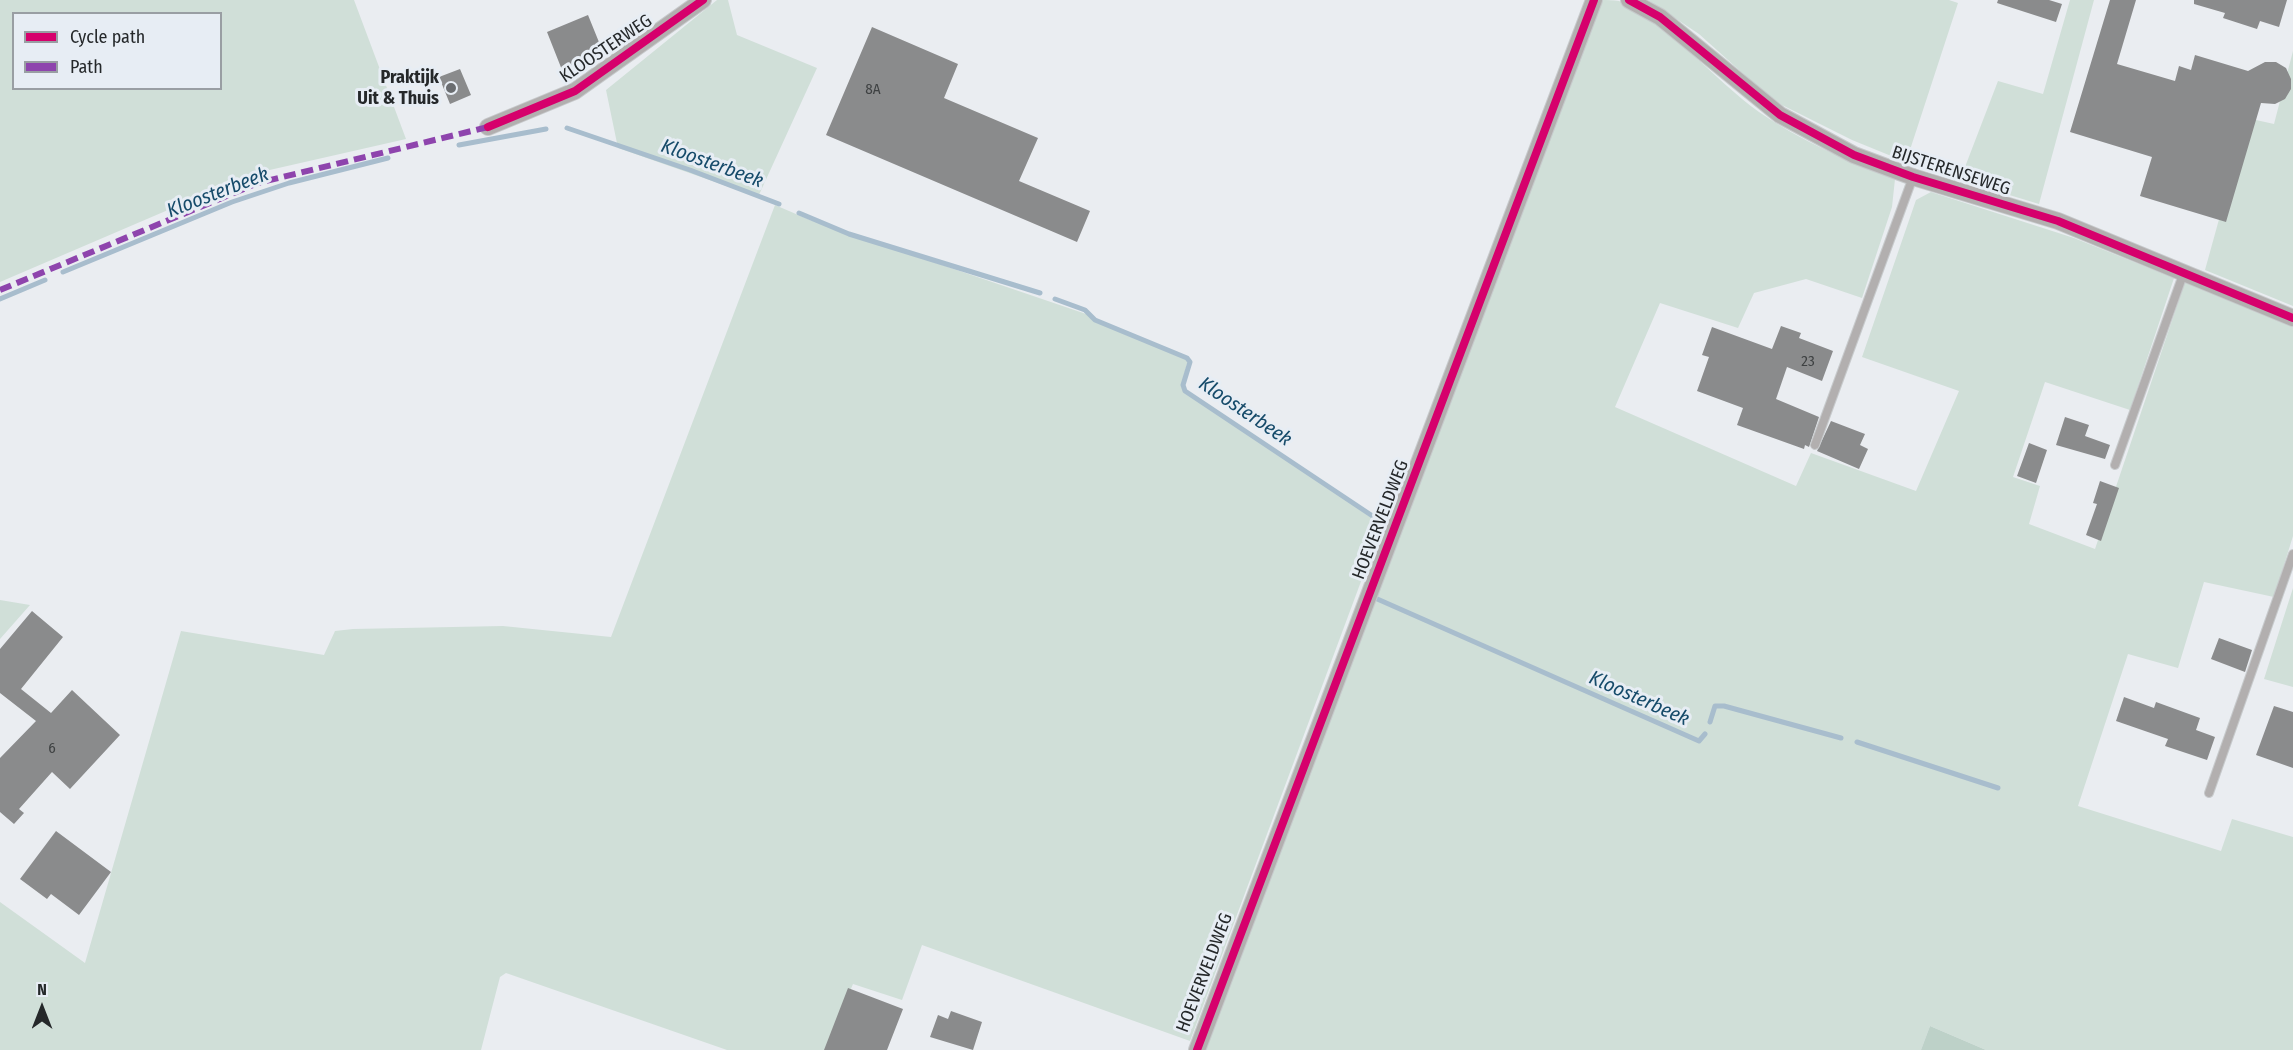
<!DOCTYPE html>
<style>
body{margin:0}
#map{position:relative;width:2293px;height:1050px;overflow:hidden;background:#eaedf1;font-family:"Fira Sans Condensed",sans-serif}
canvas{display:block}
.legend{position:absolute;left:12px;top:12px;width:210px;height:78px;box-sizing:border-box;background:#e7edf4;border:2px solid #999ea3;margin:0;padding:8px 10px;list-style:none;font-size:18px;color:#25282a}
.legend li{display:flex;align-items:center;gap:12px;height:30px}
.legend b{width:30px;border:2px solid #999ea3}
.north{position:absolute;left:12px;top:978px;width:60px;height:60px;-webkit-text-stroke:4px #e7edf4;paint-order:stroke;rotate:0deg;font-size:16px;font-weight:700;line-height:24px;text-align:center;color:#25282a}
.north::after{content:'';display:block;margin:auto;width:21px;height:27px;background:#25282a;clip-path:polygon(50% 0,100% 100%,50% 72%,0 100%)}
</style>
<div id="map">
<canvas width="2293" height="1050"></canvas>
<ul class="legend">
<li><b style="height:8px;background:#d6006c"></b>Cycle path</li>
<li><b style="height:8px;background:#8e44ad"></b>Path</li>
</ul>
<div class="north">N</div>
</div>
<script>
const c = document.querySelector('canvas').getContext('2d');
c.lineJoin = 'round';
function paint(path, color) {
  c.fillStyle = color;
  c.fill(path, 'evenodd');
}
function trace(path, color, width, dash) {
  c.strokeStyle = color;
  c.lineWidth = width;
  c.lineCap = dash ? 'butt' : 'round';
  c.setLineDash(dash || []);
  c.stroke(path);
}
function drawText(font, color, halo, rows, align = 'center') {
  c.font = font + ' "Fira Sans Condensed",sans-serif';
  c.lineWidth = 6;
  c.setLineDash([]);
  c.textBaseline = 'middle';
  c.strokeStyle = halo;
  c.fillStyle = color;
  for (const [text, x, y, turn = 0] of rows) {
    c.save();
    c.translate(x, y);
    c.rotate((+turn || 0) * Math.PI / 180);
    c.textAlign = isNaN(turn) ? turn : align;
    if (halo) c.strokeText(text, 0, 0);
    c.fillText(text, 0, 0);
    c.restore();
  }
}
paint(new Path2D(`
 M 0,0 L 354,0 L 406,139 L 252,174 L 0,282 ZM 14,14 L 220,14 L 220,88 L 14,88 Z
 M 717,0 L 728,0 L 737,35 L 817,68 L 758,197 L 618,148 L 606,90 Z
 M 1601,0 C 1607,0 1614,0 1619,1 C 1670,24 1714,80 1759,112 C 1801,141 1848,161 1895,179 L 1892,207 L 1862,298 L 1806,279 L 1754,293 L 1738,328 L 1660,303 L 1615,407 L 1796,486 L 1811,453 L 1916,491 L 1959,391 L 1862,357 L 1916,200 L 1931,192 L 2074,238 L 2174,278 L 2130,410 L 2045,382 L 2013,477 L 2040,486 L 2029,524 L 2095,549 L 2185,282 L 2293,326 L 2293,536 L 2274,597 L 2204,582 L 2178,668 L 2128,654 L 2078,806 L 2221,851 L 2232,819 L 2293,837 L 2293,1050 L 1986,1050 L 1930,1026 L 1921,1050 L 1205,1050 Z
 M 1648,0 L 1949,0 L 1958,3 L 1906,162 L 1852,140 L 1782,105 L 1757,86 L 1699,34 Z
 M 2070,0 L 2094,0 L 2039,204 L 1960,180 L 1998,81 L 2043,94 Z
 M 2293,51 L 2293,306 L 2205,270 L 2247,118 L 2274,124 Z
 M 775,205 L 810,220 L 1092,316 L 1097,322 L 1188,360 L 1181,387 L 1382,525 L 1190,1041 L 922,945 L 902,1000 L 853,984 L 825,1050 L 727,1050 L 506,973 L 500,977 L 481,1050 L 0,1050 L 0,902 L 85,963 L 181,631 L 324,655 L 335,631 L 353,629 L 503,626 L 611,637 Z
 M 2293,588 L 2293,687 L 2264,679 Z
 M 0,600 L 30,605 L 0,639 Z`), '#d0dfd8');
paint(new Path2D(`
 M 1930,1026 L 1986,1050 L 1921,1050 Z`), '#bdd1c8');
trace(new Path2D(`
 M 567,128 L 690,170 L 779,204
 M 459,145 L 546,129
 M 799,213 L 849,234 L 1040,293
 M 63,272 L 232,202 L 289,183 L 388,158
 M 0,299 L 45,280
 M 1055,299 L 1085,310 L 1095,320 L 1187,358 L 1190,362 L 1183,385 L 1185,391 L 1377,519
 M 1375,595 L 1375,598 L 1699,741 L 1705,734
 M 1710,722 L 1715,706 L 1724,706 L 1841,738
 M 1857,742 L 1998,788`), '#a8bdcd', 5);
paint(new Path2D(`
 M 1998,0 L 2049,0 L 2062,4 L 2056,22 L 1997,3 Z
 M 2110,0 L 2136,0 L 2117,64 L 2175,81 L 2179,66 L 2191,70 L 2195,55 L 2248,71 L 2265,62 L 2276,62 L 2286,68 L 2291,79 L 2291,89 L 2285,99 L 2275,104 L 2261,103 L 2226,222 L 2140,196 L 2152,157 L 2070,132 Z
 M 2194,0 L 2287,0 L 2279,27 L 2260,21 L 2257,29 L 2223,18 L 2225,13 L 2194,4 Z
 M 588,15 L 605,57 L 564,75 L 547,32 Z
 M 872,27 L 958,64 L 944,98 L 1038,138 L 1019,181 L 1090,211 L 1077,242 L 826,135 Z
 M 460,69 L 471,95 L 450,104 L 439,77 Z
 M 1781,326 L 1801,333 L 1799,338 L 1833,351 L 1822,381 L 1787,367 L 1776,399 L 1819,417 L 1809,447 L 1805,445 L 1804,449 L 1737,425 L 1743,408 L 1697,391 L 1709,357 L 1702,355 L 1712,327 L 1772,349 Z
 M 2065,417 L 2089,425 L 2085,436 L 2110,445 L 2105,459 L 2056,445 Z
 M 1831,421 L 1865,434 L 1860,445 L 1868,449 L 1859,469 L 1817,451 Z
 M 2029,443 L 2047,450 L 2036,483 L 2017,476 Z
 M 2100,481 L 2119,488 L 2101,541 L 2086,535 L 2097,504 L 2093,503 Z
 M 32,611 L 63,637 L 21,689 L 51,713 L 72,690 L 120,735 L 70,789 L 52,772 L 19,809 L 24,813 L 14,824 L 0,812 L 0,758 L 36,721 L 0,693 L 0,649 Z
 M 2219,638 L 2252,650 L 2245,672 L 2211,659 Z
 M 2124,697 L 2154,708 L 2156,702 L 2200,718 L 2196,730 L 2215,737 L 2207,760 L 2165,746 L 2168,739 L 2116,721 Z
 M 2274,706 L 2293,712 L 2293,768 L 2256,755 Z
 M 56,831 L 111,872 L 79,915 L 51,894 L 47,899 L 20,879 Z
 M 848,988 L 903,1009 L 887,1050 L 824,1050 Z
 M 951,1011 L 982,1022 L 973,1050 L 930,1037 L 938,1015 L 948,1019 Z`), '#8a8b8c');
const lane = new Path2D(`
 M 1815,445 L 1913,177
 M 2115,465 L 2184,272
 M 2209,793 L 2293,554`);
const street = new Path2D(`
 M 1629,0 L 1660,17 L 1780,115 L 1854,155 L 1913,177 L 2058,221 L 2293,318
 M 488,127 L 575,91 L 703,0
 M 1197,1050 L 1594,0`);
trace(lane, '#c7cacc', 10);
trace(street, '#c7cacc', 18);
trace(lane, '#b2afaf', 8);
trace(street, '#b2afaf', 16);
trace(new Path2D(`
 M 0,290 L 258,183 L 488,127`), '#8e44ad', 6, [12, 6]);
trace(new Path2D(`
 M 1629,0 L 1660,17 L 1780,115 L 1854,155 L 1913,177 L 2058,221 L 2293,318
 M 488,127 L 575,91 L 703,0
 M 1197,1050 L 1594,0`), '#d6006c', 8);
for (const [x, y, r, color] of [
 [451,88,6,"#6a6d70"]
]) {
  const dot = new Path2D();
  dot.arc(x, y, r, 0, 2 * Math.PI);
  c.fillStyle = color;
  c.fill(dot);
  trace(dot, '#e7edf4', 2);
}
drawText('15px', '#3e4142', null, [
 ["8A",873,90],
 ["23",1808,362],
 ["6",52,749]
]);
drawText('18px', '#25282a', '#e7edf4', [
 ["KLOOSTERWEG",606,49,-34],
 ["BIJSTERENSEWEG",1951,171,18],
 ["HOEVERVELDWEG",1381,520,-69],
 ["HOEVERVELDWEG",1205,973,-69]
]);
drawText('bold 18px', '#25282a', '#e7edf4', [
 ["Praktijk",439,78],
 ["Uit & Thuis",439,99]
], 'right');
drawText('italic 20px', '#164b6a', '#e7edf4', [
 ["Kloosterbeek",712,164,20],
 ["Kloosterbeek",218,193,-21],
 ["Kloosterbeek",1245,412,34],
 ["Kloosterbeek",1639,699,24]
]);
</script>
